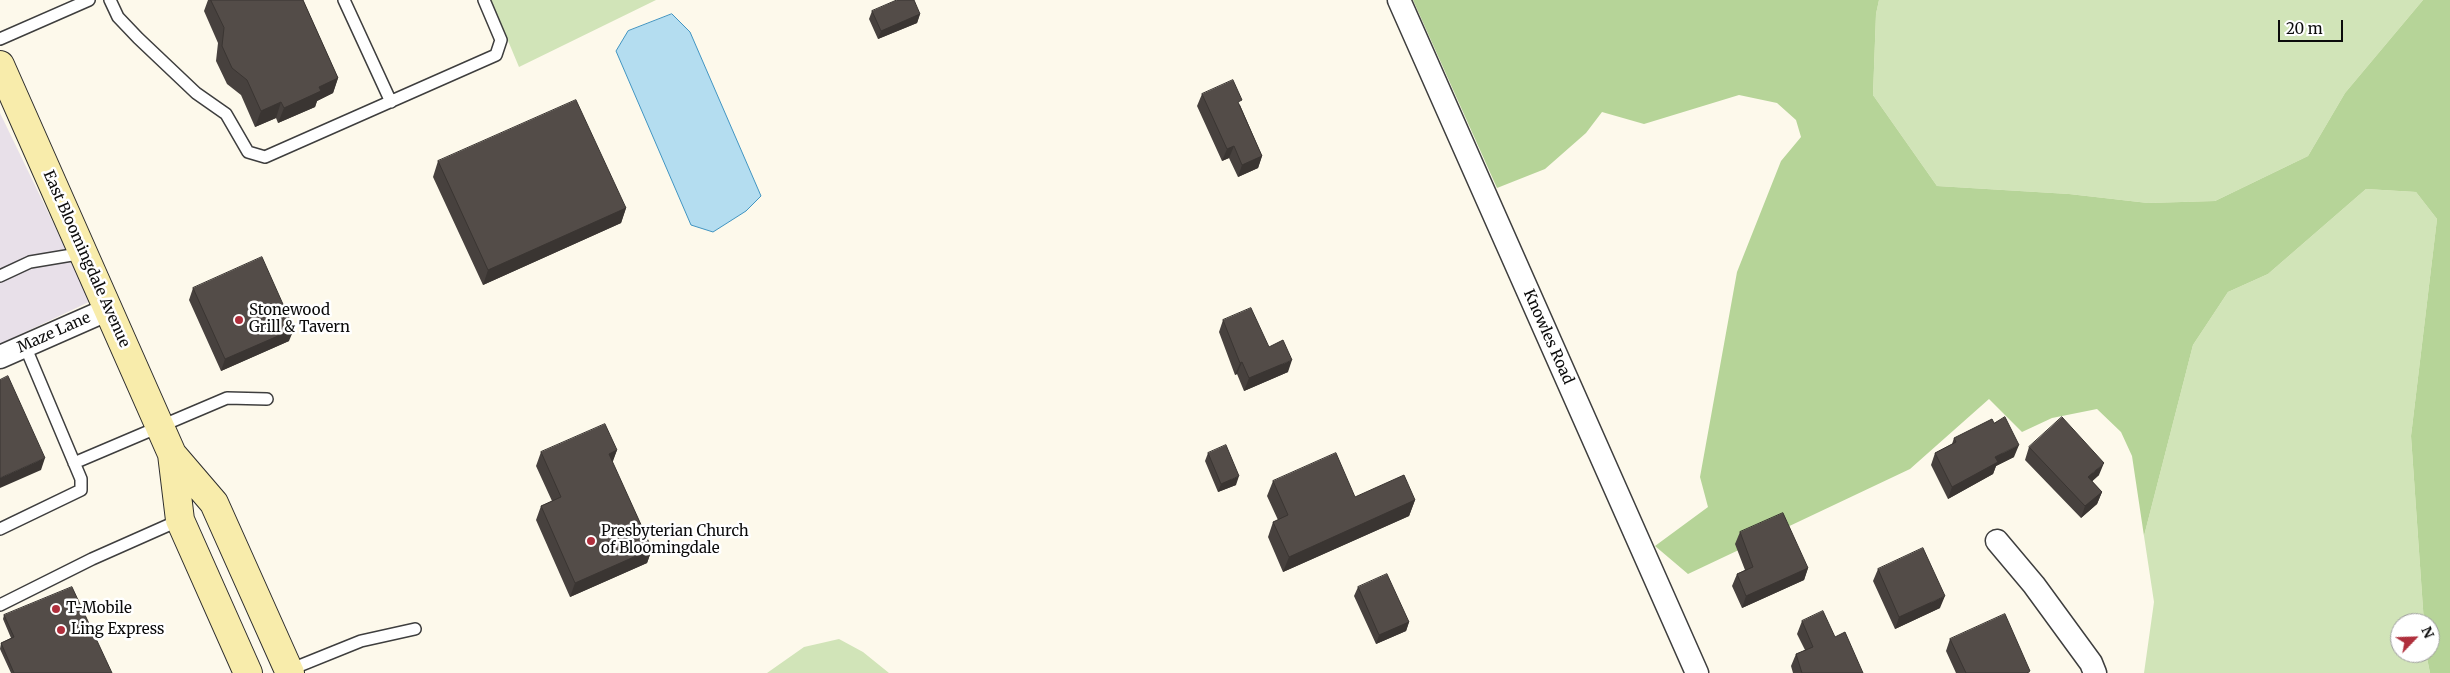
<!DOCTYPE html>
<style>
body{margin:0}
#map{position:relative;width:2450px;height:673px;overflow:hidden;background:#fdf9eb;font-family:Merriweather,serif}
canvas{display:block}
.north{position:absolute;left:2390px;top:613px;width:50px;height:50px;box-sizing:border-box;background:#fff;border:1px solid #9d9d9d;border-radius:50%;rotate:66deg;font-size:14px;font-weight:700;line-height:20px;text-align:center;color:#0b0b0b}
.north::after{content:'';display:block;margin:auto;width:18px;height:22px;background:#af2f3c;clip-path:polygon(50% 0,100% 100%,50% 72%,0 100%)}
.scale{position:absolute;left:2278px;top:20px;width:65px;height:22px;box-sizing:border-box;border:2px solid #0b0b0b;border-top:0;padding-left:6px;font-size:15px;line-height:18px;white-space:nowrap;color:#0b0b0b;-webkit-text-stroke:4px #fff;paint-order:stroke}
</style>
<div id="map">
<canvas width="2450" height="673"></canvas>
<div class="north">N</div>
<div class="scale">20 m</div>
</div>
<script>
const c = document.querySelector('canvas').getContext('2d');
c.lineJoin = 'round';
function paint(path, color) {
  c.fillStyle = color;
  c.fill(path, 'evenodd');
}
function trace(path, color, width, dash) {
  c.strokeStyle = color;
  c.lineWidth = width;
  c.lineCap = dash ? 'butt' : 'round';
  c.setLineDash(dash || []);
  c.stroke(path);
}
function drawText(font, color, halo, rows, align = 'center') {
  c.font = font + ' Merriweather,serif';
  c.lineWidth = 5;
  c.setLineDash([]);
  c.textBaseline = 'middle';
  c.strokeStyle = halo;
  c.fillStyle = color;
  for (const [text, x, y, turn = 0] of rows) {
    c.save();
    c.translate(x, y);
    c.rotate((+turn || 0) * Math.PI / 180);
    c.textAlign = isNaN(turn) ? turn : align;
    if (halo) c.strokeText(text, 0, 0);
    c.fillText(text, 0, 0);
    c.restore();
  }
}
paint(new Path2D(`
 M 0,113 L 91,301 L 0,344 Z`), '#e8e0e9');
paint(new Path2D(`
 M 491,0 L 656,0 L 519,67 Z
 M 1879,0 L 2423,0 L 2345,93 L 2308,156 L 2215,201 L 2148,203 L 2069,194 L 1937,186 L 1873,95 L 1876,14 Z
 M 2366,189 L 2416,192 L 2437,219 L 2411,436 L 2424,623 L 2400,623 L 2400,653 L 2426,653 L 2430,673 L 2144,673 L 2154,602 L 2144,536 L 2193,345 L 2228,292 L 2268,274 Z
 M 839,639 L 863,652 L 889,673 L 767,673 L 804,647 Z`), '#d1e4b8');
paint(new Path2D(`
 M 1413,0 L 1879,0 L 1876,14 L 1873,95 L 1937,186 L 2069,194 L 2148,203 L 2215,201 L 2308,156 L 2345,93 L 2423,0 L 2450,0 L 2450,673 L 2430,673 L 2426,653 L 2430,653 L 2430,623 L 2424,623 L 2411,436 L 2437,219 L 2416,192 L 2366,189 L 2268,274 L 2228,292 L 2193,345 L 2144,536 L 2132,456 L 2121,432 L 2097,409 L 2052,418 L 2022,432 L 1989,399 L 1910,469 L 1688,574 L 1655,546 L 1708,507 L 1700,477 L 1737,272 L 1781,161 L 1801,137 L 1796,120 L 1777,103 L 1739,95 L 1644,124 L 1602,112 L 1586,133 L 1545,169 L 1497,188 Z`), '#b6d498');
const water = new Path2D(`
 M 672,14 L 690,32 L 761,196 L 746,211 L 713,232 L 691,225 L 616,51 L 628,31 Z`);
paint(water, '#b4ddf0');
trace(water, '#4194c1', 1);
const service = new Path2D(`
 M 110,0 L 118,17 L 138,38 L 196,93 L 226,114 L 248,152 L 265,157 L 496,55 L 501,40 L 484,0
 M 344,0 L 391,102
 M 0,39 L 89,0
 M 0,276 L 30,262 L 84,253
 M 74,463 L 227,398 L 267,399
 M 0,529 L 81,490 L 81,479 L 25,346
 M 0,605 L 92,559 L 180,520
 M 289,670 L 361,641 L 415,629`);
const minor = new Path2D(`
 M 1399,0 L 1697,673
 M 0,357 L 109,309
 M 1997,541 L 2034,585 L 2091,663 L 2095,673`);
const secondary = new Path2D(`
 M 0,65 L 172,454 L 180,520 L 248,673
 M 172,454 L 214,503 L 290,673`);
trace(service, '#3e3e3e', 14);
trace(minor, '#3e3e3e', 25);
trace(secondary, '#2d2d2d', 30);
trace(service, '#fff', 11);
trace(minor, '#fff', 22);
trace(secondary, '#f8ecab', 28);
paint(new Path2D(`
 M 208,0 L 303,0 L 338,78 L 333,93 L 317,101 L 315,107 L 278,123 L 276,118 L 255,127 L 241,95 L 227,84 L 216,61 L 218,43 L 204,11 Z
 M 872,11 L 920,14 L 917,23 L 878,39 L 869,19 Z
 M 1202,94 L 1240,105 L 1262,156 L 1258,168 L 1238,177 L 1229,158 L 1222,161 L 1197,106 Z
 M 438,161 L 626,208 L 621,223 L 483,285 L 433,177 Z
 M 193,288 L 289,341 L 221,371 L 189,300 Z
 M 1223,320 L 1269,347 L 1288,372 L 1244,391 L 1237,374 L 1235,375 L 1219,332 Z
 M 1954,438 L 2014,457 L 1996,466 L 1993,474 L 1948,499 L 1931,465 L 1935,453 L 1952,444 Z
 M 2029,447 L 2099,475 L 2092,481 L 2102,492 L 2097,504 L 2081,518 L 2025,460 Z
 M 617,450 L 612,462 L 652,549 L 647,563 L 570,597 L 536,520 L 541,506 L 552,501 L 536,466 L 541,452 Z
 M 1208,453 L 1236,485 L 1218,492 L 1205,461 Z
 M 1273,481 L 1355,497 L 1415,500 L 1409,516 L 1283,572 L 1268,537 L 1273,522 L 1278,520 L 1267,496 Z
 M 1740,532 L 1808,568 L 1804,580 L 1742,608 L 1732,586 L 1737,574 L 1745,570 L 1735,544 Z
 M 1878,569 L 1940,608 L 1895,629 L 1873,581 Z
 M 1358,587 L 1409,622 L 1406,631 L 1376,644 L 1354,596 Z
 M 4,615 L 112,673 L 11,673 L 0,649 L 1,643 L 11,638 L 3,619 Z
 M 1802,621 L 1835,637 L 1863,673 L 1793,673 L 1791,666 L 1796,654 L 1805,650 L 1797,634 Z
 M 1950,639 L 2030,673 L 1956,673 L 1946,651 Z`), '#47413e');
paint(new Path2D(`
 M 920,14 L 917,23 L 878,39 L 881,31 Z
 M 338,78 L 333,93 L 317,101 L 315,107 L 278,123 L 284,108 L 319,87 Z
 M 281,102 L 276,118 L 255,127 L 261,111 Z
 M 1234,146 L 1229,158 L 1222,161 L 1227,149 Z
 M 1262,156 L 1258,168 L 1238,177 L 1242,165 Z
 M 626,208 L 621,223 L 483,285 L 488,270 Z
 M 294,329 L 289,341 L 221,371 L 225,359 Z
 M 1292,360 L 1288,372 L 1244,391 L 1249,378 Z
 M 1242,362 L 1237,374 L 1235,375 L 1240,363 Z
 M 2019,445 L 2014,457 L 1996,466 L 1993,474 L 1948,499 L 1952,487 L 1995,457 Z
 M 617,450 L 612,464 L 609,454 Z
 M 45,458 L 41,470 L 0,488 L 0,478 Z
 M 2104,463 L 2099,475 L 2084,489 L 2088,477 Z
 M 1239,476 L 1236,485 L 1218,492 L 1221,484 Z
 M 2102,492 L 2097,504 L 2081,518 L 2085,506 Z
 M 1415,500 L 1409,516 L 1283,572 L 1289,557 Z
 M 652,549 L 647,563 L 570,597 L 575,583 Z
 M 1808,568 L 1804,580 L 1742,608 L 1746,596 Z
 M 1945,596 L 1940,608 L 1895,629 L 1899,617 Z
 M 1409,622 L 1406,631 L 1376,644 L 1379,635 Z`), '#3a3532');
const building = new Path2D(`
 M 211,0 L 303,0 L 338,78 L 319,87 L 321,91 L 284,108 L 281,102 L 261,111 L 247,80 L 232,68 L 222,46 L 224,28 Z
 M 897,0 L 914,0 L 920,14 L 881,31 L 872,11 Z
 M 1233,80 L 1242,100 L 1238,102 L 1262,156 L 1242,165 L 1234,146 L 1227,149 L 1202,94 Z
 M 576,100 L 626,208 L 488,270 L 438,161 Z
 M 262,257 L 294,329 L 225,359 L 193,288 Z
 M 1251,308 L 1269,347 L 1283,340 L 1292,360 L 1249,378 L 1242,362 L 1240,363 L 1223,320 Z
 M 8,376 L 45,458 L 0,478 L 0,380 Z
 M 2005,417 L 2019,445 L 1995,457 L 1998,462 L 1952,487 L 1935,453 L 1956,442 L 1954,438 L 1992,419 L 1994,423 Z
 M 2062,417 L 2104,463 L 2088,477 L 2102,492 L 2085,506 L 2029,447 Z
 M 605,424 L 617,450 L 609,454 L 652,549 L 575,583 L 541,506 L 561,497 L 541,452 Z
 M 1226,445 L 1239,476 L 1221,484 L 1208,453 Z
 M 1336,453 L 1355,497 L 1404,475 L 1415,500 L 1289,557 L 1273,522 L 1288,515 L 1273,481 Z
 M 1783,513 L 1808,568 L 1746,596 L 1737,574 L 1753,567 L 1740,532 Z
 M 1923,548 L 1945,596 L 1899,617 L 1878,569 Z
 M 1387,574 L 1409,622 L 1379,635 L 1358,587 Z
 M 72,587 L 112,673 L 14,673 L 1,643 L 14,637 L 4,615 Z
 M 1823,611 L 1835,637 L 1845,632 L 1863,673 L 1802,673 L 1796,654 L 1813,647 L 1802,621 Z
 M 2005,614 L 2030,671 L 2027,673 L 1966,673 L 1950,639 Z`);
paint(building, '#534c48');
trace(building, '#3a3532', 1);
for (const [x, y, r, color] of [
 [239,320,5,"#af2f3c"],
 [591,541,5,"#af2f3c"],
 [56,609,5,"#af2f3c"],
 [61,630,5,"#af2f3c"]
]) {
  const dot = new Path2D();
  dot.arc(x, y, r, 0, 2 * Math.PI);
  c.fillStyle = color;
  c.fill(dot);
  trace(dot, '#fff', 2);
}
drawText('15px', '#0b0b0b', '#fff', [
 ["East Bloomingdale Avenue",86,259,66],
 ["Maze Lane",54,333,-24],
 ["Knowles Road",1548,337,66]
]);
drawText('15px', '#0b0b0b', '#fff', [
 ["Stonewood",249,311],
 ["Grill & Tavern",249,328],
 ["Presbyterian Church",601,532],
 ["of Bloomingdale",601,549],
 ["T-Mobile",66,609],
 ["Ling Express",71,630]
], 'left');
</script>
